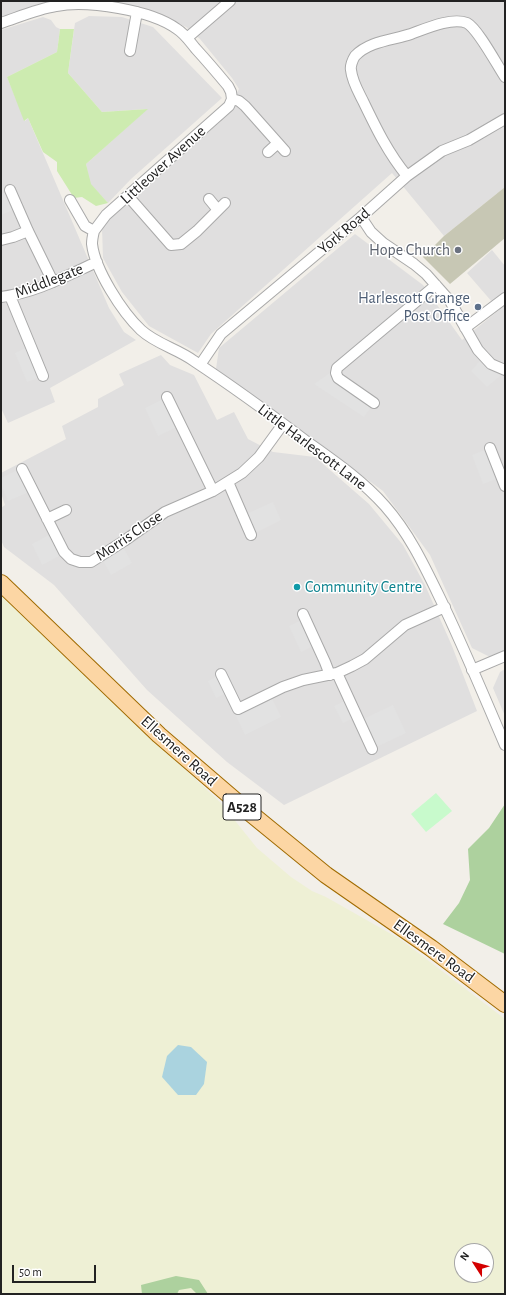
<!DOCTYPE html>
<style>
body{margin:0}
#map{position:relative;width:506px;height:1295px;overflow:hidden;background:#f2efe9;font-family:"Alegreya Sans",sans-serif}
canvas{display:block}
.frame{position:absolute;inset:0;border:2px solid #222;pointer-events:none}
.north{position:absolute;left:454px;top:1243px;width:40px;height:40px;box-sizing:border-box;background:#fff;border:1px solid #a7a7a7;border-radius:50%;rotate:306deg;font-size:11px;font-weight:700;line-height:16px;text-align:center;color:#222}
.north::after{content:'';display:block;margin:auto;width:14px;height:18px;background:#d40000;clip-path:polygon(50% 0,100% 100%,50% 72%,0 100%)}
.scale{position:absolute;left:12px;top:1265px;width:84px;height:18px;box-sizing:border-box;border:2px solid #222;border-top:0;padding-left:5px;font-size:12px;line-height:14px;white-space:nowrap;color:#222;-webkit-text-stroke:3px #fff;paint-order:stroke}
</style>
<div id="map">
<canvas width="506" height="1295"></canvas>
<div class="frame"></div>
<div class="north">N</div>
<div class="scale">50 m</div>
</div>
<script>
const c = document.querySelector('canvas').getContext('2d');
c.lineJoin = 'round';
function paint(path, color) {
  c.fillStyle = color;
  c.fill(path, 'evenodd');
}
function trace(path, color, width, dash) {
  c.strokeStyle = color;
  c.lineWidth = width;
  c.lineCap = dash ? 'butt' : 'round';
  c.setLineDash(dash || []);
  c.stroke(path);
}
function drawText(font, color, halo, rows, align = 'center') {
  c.font = font + ' "Alegreya Sans",sans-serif';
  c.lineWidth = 3;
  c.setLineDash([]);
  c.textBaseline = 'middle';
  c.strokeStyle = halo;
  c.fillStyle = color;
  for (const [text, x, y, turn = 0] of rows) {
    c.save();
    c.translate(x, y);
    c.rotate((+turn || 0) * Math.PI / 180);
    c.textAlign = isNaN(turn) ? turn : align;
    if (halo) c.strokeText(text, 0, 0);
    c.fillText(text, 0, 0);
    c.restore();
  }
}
paint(new Path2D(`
 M 1,1 L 51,1 L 1,17 Z
 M 104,1 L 505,1 L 505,187 L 444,236 L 392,173 L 211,334 L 198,353 L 149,326 L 122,292 L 103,258 L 102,228 L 111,218 L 221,121 L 239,89 L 232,78 L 200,39 L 186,27 L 141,7 Z
 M 89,16 L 122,17 L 153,27 L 222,98 L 131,179 L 108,203 L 90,184 L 86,164 L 147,109 L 102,112 L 68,73 L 75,23 Z
 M 43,17 L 51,20 L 56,27 L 60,29 L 57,52 L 7,77 L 25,121 L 28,118 L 109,308 L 124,332 L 136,340 L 50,388 L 55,402 L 8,423 L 1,408 L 1,30 Z
 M 355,234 L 423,285 L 462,340 L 499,310 L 467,273 L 492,250 L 505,266 L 505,650 L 490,657 L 472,648 L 430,555 L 383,491 L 216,369 L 219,348 Z
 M 161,355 L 170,365 L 194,375 L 217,420 L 234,412 L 248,439 L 273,452 L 315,457 L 369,504 L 403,545 L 425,585 L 452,646 L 477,711 L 284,805 L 227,762 L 147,690 L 54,585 L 4,547 L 1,540 L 1,508 L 5,505 L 1,493 L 1,473 L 66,439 L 62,426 L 98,407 L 98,399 L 124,385 L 119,374 Z
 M 505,669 L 505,716 L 493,688 L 500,672 Z`), '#e0dfdf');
paint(new Path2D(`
 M 505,187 L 505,238 L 450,284 L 423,257 L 444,236 Z`), '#c7c7b4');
paint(new Path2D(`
 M 1,590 L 148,735 L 220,802 L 257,848 L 291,877 L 312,891 L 326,897 L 400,939 L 505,1019 L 505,1294 L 1,1294 ZM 462,1251 L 486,1251 L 486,1275 L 462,1275 Z`), '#eef0d5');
paint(new Path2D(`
 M 60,29 L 74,29 L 68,73 L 102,112 L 148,109 L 86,164 L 91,184 L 108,203 L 96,206 L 82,197 L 74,198 L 57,171 L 57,162 L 43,152 L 28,118 L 24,121 L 7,77 L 57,52 Z`), '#cdebb0');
paint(new Path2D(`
 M 505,804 L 505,954 L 443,924 L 459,903 L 470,880 L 468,849 L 489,828 Z
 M 176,1276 L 199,1280 L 208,1294 L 197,1294 L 191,1288 L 179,1290 L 177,1294 L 142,1294 L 141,1285 Z`), '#add19e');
paint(new Path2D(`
 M 436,793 L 452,811 L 426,832 L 411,814 Z`), '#c8facc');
paint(new Path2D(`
 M 10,190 L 18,208 L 1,215 L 1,194 Z
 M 30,346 L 43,376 L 27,382 L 15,353 Z
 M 484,356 L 505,372 L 487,387 L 471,371 Z
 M 337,368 L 336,373 L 374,403 L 364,417 L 314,384 Z
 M 167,397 L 181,425 L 158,436 L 145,408 Z
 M 490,448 L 501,477 L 483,484 L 472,455 Z
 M 20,469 L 31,491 L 8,501 L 1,485 L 1,478 Z
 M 273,502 L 281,520 L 251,535 L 242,516 Z
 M 51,534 L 61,555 L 42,565 L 32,544 Z
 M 122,545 L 132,563 L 111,575 L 101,557 Z
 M 304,619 L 315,645 L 301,652 L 289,626 Z
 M 219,675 L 228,692 L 216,698 L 208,681 Z
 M 270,695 L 281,717 L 245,735 L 234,712 Z
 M 349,699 L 357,716 L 343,723 L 334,706 Z
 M 393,705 L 406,733 L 372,749 L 359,721 Z`), '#e2e2e2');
paint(new Path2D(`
 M 178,1045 L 191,1047 L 207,1062 L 204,1084 L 196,1095 L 178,1095 L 162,1077 L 167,1056 Z`), '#aad3df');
const minor = new Path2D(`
 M 1,23 C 19,17 37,9 56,6 C 88,0 151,10 177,29 C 185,34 190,42 196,49 C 207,61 218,74 228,86 L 231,92 L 232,99
 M 187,38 L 230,1
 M 130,51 L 137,12
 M 232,99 L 239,101 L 245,106 L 285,151
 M 268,152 L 278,143
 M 407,176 C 388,153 376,128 363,101 C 358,91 352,81 351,70 C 350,66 353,59 355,56 C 369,41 393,40 411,34 C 425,29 451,17 467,23 C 478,29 497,65 505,77
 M 10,190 L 28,231 L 53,282
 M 128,196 L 171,245 L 181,244 L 197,231 L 225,203
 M 209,199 L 218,210
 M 70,200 L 85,226 L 94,231 C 93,235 92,240 92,244 C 95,270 122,312 141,330 C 156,344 178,349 194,361 C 232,386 269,413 306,441 C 334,461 362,480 385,506 C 408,532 423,563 438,594 C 462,643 483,694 505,745
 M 361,217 L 371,232 L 383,243 L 414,264 L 426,274 L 450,301 L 478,350 L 491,364 L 505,370
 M 94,231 L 106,215 L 229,106 L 232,99
 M 1,240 L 13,237 L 28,231
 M 10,296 L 43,376
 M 1,297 C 35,293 66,276 97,262
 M 465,328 L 505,298
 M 200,365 L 221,334 L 361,217 L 407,176 L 442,151 L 469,140 L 505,119
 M 167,397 L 213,491
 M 374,403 L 338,378 L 336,373 L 337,368 L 436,285
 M 490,448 L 505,486
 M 22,469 L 64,552 L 71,559 L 80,562 L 91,562 L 124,541 L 165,512 L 213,491 L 242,473 L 259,457 L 283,424
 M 228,482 L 251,535
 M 47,519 L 66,510
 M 303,614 L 325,662 L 330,675
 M 472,670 L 505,656
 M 337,673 L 372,749
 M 221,674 L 238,709 L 283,687 L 303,680 L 337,673 L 352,666 L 365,659 L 405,625 L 445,607`);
const primary = new Path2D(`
 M 1,583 L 159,735 L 244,808 L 326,875 L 431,948 L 505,1004`);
trace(minor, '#a9a9a9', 12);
trace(primary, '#a06b00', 18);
trace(minor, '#fff', 10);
trace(primary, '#fcd6a4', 16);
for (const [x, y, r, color] of [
 [458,250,4,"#6b7280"],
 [478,307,4,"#5c6f8a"],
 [297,587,4,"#0f9aa8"]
]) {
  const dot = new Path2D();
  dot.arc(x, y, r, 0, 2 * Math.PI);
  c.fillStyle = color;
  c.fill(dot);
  trace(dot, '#fff', 1.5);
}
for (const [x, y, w] of [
 [242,807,38]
]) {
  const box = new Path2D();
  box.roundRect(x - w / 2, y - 13, w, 26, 3);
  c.fillStyle = '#fff';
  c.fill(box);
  trace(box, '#222', 1);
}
drawText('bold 15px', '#222', null, [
 ["A528",242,807]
]);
drawText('16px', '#222', '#fff', [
 ["Littleover Avenue",163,165,-42],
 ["York Road",344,231,-40],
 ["Middlegate",49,281,-21],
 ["Little Harlescott Lane",312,447,37],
 ["Morris Close",129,536,-34],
 ["Ellesmere Road",179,751,42],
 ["Ellesmere Road",434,951,36]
]);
drawText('16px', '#5b616d', '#fff', [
 ["Hope Church",450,250]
], 'right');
drawText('16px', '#4e5e75', '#fff', [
 ["Harlescott Grange",470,298],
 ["Post Office",470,316]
], 'right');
drawText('16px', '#0d838f', '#fff', [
 ["Community Centre",305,587]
], 'left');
</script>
